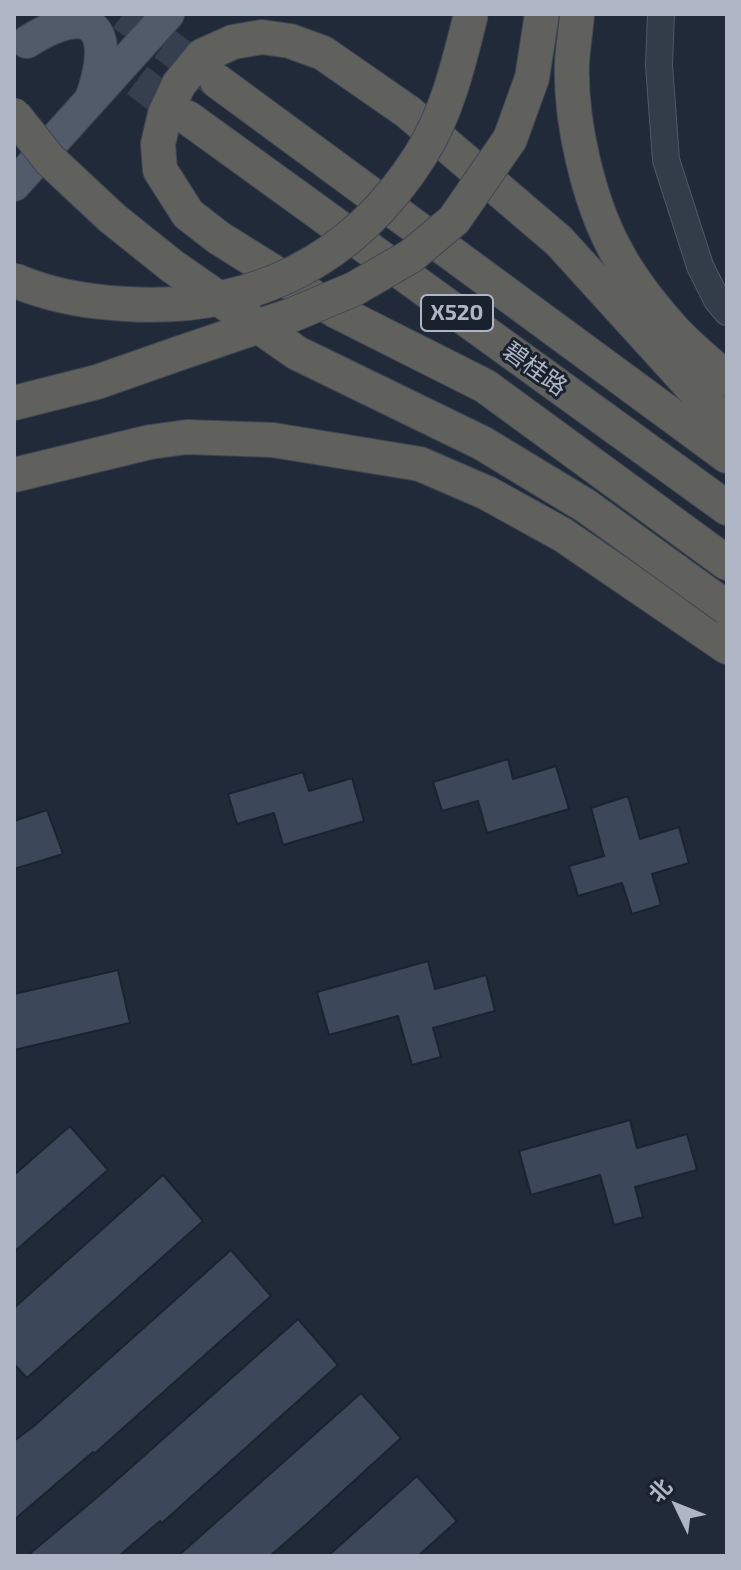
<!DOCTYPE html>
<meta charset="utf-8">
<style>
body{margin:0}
#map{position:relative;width:741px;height:1570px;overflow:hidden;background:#202a39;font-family:"Exo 2","Noto Sans SC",sans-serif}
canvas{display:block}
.frame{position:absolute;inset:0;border:16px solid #aeb6c6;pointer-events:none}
.north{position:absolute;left:637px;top:1466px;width:80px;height:80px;-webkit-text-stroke:6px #19212d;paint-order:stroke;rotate:313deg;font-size:22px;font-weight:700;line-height:32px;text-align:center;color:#aeb6c6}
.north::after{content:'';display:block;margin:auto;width:28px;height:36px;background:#aeb6c6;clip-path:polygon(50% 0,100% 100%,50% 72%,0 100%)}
</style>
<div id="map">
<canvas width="741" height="1570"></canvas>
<div class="frame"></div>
<div class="north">北</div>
</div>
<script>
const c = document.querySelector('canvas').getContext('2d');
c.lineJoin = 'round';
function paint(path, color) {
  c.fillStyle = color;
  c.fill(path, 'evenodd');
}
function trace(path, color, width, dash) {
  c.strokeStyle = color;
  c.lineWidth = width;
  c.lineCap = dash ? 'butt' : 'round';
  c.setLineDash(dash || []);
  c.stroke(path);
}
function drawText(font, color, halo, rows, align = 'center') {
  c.font = font + ' "Exo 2","Noto Sans SC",sans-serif';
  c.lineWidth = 6;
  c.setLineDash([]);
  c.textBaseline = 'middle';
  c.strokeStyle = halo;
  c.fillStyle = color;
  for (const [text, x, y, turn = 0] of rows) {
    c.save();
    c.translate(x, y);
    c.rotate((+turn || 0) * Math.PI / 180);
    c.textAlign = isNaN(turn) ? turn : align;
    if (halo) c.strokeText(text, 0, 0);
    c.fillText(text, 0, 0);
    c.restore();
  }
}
const building = new Path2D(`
 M 508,759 L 513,779 L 556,766 L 569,809 L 487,833 L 478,801 L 442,811 L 433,782 Z
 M 303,772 L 309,791 L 352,778 L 364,821 L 283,845 L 274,813 L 237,824 L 228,794 Z
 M 628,796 L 640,839 L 679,827 L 689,863 L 652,874 L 661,905 L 632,914 L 622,883 L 578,896 L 569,866 L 604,856 L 591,808 Z
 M 47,810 L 63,854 L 14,869 L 14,821 Z
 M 428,961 L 435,989 L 486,975 L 495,1011 L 433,1028 L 441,1057 L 412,1065 L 398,1016 L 329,1035 L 317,992 Z
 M 118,970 L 130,1023 L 14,1050 L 14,994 Z
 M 630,1120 L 637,1148 L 687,1134 L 697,1170 L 635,1187 L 643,1217 L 614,1225 L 600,1175 L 531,1195 L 519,1151 Z
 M 70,1126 L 108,1170 L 14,1252 L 14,1175 Z
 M 163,1175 L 203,1221 L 27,1378 L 14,1364 L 14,1308 Z
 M 231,1250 L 271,1296 L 94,1454 L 93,1452 L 14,1520 L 14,1441 L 34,1426 Z
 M 298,1319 L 338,1365 L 162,1523 L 160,1521 L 119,1556 L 27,1556 L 101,1494 Z
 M 361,1393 L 401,1438 L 309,1522 L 270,1556 L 178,1556 Z
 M 417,1476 L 457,1521 L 418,1556 L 328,1556 Z`);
paint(building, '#3c4859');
trace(building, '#1b2330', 2);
trace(new Path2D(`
 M 123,14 L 216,81
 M 96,50 L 188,118`), '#353f4e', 34, [34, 17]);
const tertiary = new Path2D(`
 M 661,14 L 659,65 L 666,160 L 700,266 L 717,300 L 727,312`);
const primary = new Path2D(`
 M 27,42 C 91,1 116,27 92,96
 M 14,185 L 168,14`);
const trunk = new Path2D(`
 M 577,14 C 576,30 573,46 572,63 C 570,120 588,200 616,251 C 630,278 649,302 669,325 C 686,345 708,362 727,379
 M 217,81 L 727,456
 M 188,118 L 727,508
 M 14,403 L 97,382 L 180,353
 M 727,420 L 709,406 L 559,241 L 408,112 L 323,53 L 290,41 L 262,37 L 233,42 L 202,56 L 179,84 L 165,114 L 158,144 L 160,170 L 188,214 L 219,238 L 336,311 L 485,386 L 727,563
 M 14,475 L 150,442 L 187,437 L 273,440 L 420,464 L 487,493 L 563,535 L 727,647`);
trace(tertiary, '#515967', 28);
trace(primary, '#3d4553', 34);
trace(trunk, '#3e4654', 36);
trace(tertiary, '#333c49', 26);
trace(primary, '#515b69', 32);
trace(trunk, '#60605c', 34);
const trunkBridge = new Path2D(`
 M 14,115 L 50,160 L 112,218 L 172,266 L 297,353 L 482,443 L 586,506 L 727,608
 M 14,280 C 50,296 87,302 126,304 C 250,312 353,262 420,156 C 447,114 459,63 471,14
 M 180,353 L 292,315 L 354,289 L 411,256 L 454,220 L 510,139 L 532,78 L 542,14`);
trace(trunkBridge, '#3e4654', 36, []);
trace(trunkBridge, '#60605c', 34);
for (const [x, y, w] of [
 [457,313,72]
]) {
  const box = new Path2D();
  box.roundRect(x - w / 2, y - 18, w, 36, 6);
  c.fillStyle = '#19212d';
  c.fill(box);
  trace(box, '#aeb6c6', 2);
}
drawText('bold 22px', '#aeb6c6', null, [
 ["X520",457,313]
]);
drawText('24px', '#aeb6c6', '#19212d', [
 ["碧桂路",535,369,36]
]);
</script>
